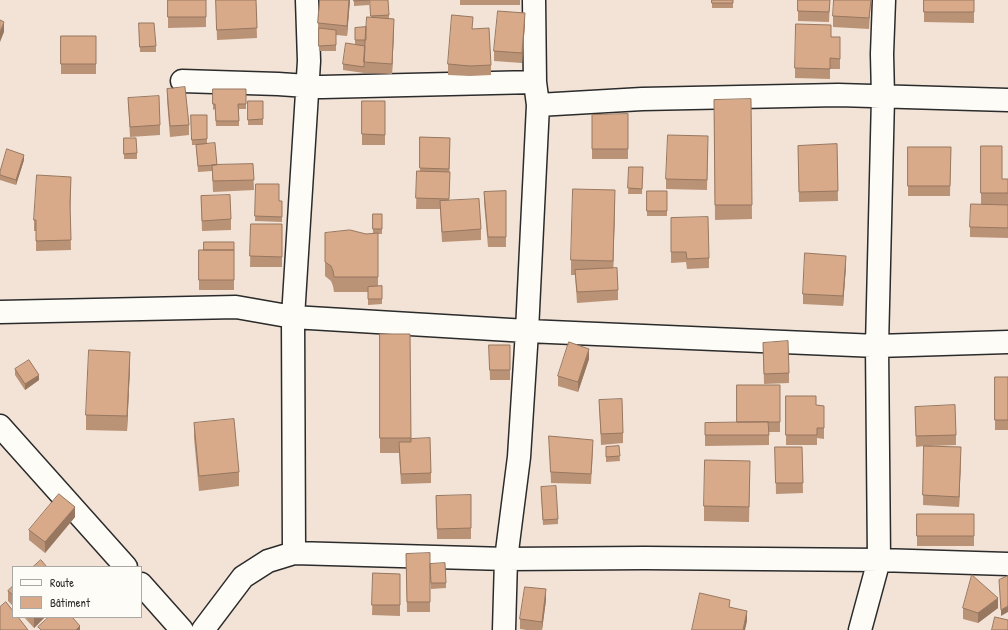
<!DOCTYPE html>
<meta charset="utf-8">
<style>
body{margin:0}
#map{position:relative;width:1008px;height:630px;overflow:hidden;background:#f2e3d6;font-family:"Patrick Hand",sans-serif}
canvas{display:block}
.legend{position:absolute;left:12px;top:566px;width:130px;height:52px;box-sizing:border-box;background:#fdfcf7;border:1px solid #a9a8a5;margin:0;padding:5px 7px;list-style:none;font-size:12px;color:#2b2b2b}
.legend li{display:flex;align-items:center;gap:8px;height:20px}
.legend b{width:20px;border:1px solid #a9a8a5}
</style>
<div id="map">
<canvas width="1008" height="630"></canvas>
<ul class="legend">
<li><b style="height:5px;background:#fdfcf7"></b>Route</li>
<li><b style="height:11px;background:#d8aa89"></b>Bâtiment</li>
</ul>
</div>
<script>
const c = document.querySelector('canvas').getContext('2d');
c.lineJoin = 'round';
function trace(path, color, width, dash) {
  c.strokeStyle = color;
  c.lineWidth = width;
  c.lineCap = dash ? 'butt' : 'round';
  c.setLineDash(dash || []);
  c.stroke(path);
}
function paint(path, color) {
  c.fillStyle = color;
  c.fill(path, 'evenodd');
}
const street = new Path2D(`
 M 182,81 L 278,84 L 322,87 L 535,82
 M 538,105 L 642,99 L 838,95 L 1008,100
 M 0,312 L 236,307 L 293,317 L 527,331 L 877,346 L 1008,342
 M 0,426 L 126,567
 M 294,553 L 293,317 L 309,61 L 307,0
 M 141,584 L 182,630
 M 203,630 L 243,577 L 268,561 L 294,553 L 506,559 L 645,558 L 879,560 L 1008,564
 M 504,630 L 506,559 L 519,457 L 527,331 L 538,105 L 535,82 L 534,0
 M 860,630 L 879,560 L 877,346 L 883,97 L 882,54 L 884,0`);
trace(street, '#2b2b2b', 25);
trace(street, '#fdfcf7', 22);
paint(new Path2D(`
 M 168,0 L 206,0 L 206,27 L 168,28 Z
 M 216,0 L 256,0 L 257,38 L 217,40 Z
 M 320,0 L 350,0 L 347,36 L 336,35 L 336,51 L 319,51 L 318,23 Z
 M 354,0 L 369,0 L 369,5 L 354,6 Z
 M 370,0 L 389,15 L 389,18 L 394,29 L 392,74 L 364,73 L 343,70 L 343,64 L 355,45 L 355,28 L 366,27 L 371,17 Z
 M 460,0 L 520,0 L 520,5 L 460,5 Z
 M 712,0 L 733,0 L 733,8 L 712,8 Z
 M 798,0 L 830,0 L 829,22 L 798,21 Z
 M 871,0 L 869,29 L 833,27 L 833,16 Z
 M 924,0 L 974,0 L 974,23 L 924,22 Z
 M 525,23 L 522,63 L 494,61 L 494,51 Z
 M 139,29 L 156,46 L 156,52 L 140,52 Z
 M 473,29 L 491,65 L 491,75 L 470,76 L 448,75 L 448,64 Z
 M 61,36 L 96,36 L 96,74 L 61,74 Z
 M 831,37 L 840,37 L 840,69 L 830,69 L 830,79 L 795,78 L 795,68 Z
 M 167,89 L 189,125 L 189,135 L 170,137 L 167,100 Z
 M 213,89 L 246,89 L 246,109 L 239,109 L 239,126 L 216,126 L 215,109 L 213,110 Z
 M 128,98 L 160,125 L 160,135 L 130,137 Z
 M 751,99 L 752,219 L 715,220 L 714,115 Z
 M 248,101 L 263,101 L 263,125 L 248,125 Z
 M 362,101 L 385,101 L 385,145 L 362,145 Z
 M 191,115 L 207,115 L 207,144 L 217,165 L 253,164 L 254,190 L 213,192 L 212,171 L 198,172 L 196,145 L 192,145 Z
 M 592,115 L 628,149 L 628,159 L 592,159 Z
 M 420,137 L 450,138 L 449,200 L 481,229 L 481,240 L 442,242 L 440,209 L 416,209 L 417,171 L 420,171 Z
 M 124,144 L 137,153 L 137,159 L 124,159 Z
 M 837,144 L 838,201 L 799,202 L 798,146 Z
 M 708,146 L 707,190 L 666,189 L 666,179 Z
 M 981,146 L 1002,179 L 1008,193 L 1008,238 L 970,237 L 970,227 L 981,204 Z
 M 908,147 L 951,147 L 950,196 L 908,196 Z
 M 24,160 L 16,185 L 0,180 L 0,172 Z
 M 629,167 L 643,167 L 642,194 L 628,194 Z
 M 256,184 L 279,201 L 282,201 L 282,222 L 255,221 Z
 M 71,187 L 70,210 L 71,250 L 36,251 L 36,231 L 34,231 L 34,220 Z
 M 506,191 L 506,247 L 488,247 L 484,202 L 484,192 Z
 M 647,191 L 667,191 L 667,216 L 647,216 Z
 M 201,196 L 231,219 L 231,230 L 202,231 Z
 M 615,205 L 613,268 L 618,290 L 618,300 L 577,303 L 575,275 L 571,275 L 571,260 Z
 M 373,214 L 382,214 L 382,234 L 378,234 L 378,286 L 382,286 L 382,304 L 368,305 L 368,292 L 334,292 L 333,286 L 331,281 L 325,276 L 325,233 L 366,234 L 373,234 Z
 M 671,218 L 709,258 L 709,268 L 687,269 L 686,262 L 671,263 Z
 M 251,224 L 282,224 L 282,267 L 250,267 Z
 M 234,242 L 234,290 L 199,290 L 199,250 L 204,250 Z
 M 846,266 L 843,306 L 803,304 L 803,294 Z
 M 380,334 L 410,334 L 411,439 L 431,473 L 431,483 L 401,484 L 399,453 L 380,453 Z
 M 763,343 L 789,373 L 789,383 L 764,384 Z
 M 489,345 L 510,345 L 510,380 L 490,380 Z
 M 589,359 L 578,392 L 558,386 L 558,376 Z
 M 130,367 L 127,431 L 86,430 L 86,415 Z
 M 15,369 L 39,380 L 25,390 L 15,375 Z
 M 995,377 L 1008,377 L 1008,430 L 995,430 Z
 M 737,385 L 780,385 L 780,432 L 769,432 L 769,445 L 705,446 L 705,423 L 737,423 Z
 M 786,396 L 816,405 L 824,406 L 824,439 L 817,438 L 817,445 L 786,445 Z
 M 599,400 L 623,433 L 623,443 L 601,445 Z
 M 915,407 L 956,435 L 956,445 L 931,446 L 961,457 L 959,507 L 923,505 L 924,446 L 916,447 Z
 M 194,423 L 239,472 L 239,486 L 199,491 L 194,438 Z
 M 549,436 L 593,450 L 591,484 L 551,483 Z
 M 619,446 L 620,461 L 606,462 L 606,447 Z
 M 775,447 L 802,447 L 803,493 L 776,494 Z
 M 750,475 L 749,522 L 704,521 L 704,506 Z
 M 541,492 L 558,519 L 558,524 L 543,525 Z
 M 436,496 L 471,528 L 471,539 L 437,539 Z
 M 917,514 L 974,514 L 974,546 L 917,546 Z
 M 75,517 L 45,553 L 29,540 L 29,530 Z
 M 406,554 L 430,564 L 446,583 L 446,588 L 431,589 L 430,571 L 430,612 L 407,612 Z
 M 373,573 L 400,574 L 400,616 L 372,615 Z
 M 13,586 L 13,606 L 8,601 L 8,591 Z
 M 546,600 L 542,630 L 527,630 L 520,629 L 520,619 Z
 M 963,608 L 998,608 L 978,623 L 963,619 Z
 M 24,617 L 45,617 L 34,628 Z`), '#ba9276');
paint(new Path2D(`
 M 349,0 L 350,0 L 347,36 L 347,26 Z
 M 525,13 L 525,23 L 522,63 L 522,53 Z
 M 394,19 L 394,29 L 392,74 L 392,64 Z
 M 4,22 L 4,32 L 0,42 L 0,32 Z
 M 24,155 L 24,160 L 16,185 L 16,180 Z
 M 71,177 L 71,187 L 70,213 L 70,203 Z
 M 615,190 L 615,205 L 613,276 L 613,261 Z
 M 846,256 L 846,266 L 843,306 L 843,296 Z
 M 589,349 L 589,359 L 578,392 L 578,382 Z
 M 130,352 L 130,367 L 127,431 L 127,416 Z
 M 39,375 L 39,380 L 25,390 L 25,384 Z
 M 961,447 L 961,457 L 959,507 L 959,497 Z
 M 75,507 L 75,517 L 45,553 L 45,542 Z
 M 546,589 L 546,600 L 542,630 L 542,622 Z
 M 998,598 L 998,608 L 978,623 L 978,613 Z
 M 1008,606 L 1008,612 L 1001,616 L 1001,610 Z
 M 747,611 L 747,621 L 745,630 L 743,630 Z
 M 34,617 L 45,617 L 34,628 Z
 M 80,626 L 80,630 L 76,630 Z`), '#977760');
const building = new Path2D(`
 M 168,0 L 206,0 L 206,17 L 168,17 Z
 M 216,0 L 256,0 L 257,28 L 217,30 Z
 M 320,0 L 349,0 L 347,26 L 318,23 Z
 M 354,0 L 369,0 L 354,1 Z
 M 370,0 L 388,0 L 389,15 L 371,16 Z
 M 712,0 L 733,0 L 733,3 L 712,3 Z
 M 798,0 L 830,0 L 829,12 L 798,11 Z
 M 834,0 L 871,0 L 869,18 L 833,16 Z
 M 924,0 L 974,0 L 974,12 L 924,12 Z
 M 498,11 L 525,13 L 522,53 L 494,51 Z
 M 452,15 L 473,17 L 472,29 L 489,28 L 491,65 L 470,66 L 448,64 Z
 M 367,17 L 394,19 L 392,64 L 364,62 Z
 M 0,20 L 4,22 L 0,32 Z
 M 139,23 L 154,23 L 156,46 L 140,47 Z
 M 796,24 L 831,25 L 831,37 L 840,37 L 840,59 L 830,58 L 830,69 L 795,68 Z
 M 366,27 L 366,40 L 355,40 L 355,28 Z
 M 319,28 L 336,30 L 336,45 L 319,46 Z
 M 61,36 L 96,36 L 96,64 L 61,64 Z
 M 346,43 L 365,46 L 364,67 L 343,64 Z
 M 185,87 L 189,125 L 170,126 L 167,89 Z
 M 213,89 L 246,89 L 246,104 L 238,104 L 239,121 L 216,121 L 215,104 L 213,104 Z
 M 159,96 L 160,125 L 130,127 L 128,98 Z
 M 751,99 L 752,205 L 715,205 L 714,100 Z
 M 248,101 L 263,101 L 263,119 L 248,120 Z
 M 362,101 L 385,101 L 385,135 L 362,134 Z
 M 628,114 L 628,149 L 592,149 L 592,115 Z
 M 191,115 L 207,115 L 207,139 L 192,140 Z
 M 668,135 L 708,136 L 707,180 L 666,179 Z
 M 420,137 L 450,138 L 449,169 L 420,168 Z
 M 124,138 L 136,138 L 137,153 L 124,154 Z
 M 215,143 L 217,165 L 198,166 L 196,145 Z
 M 837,144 L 838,191 L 799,192 L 798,146 Z
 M 981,146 L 1002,146 L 1002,179 L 1008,179 L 1008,193 L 981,193 Z
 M 908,147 L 951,147 L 950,186 L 908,186 Z
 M 7,149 L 24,155 L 16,180 L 0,175 L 0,172 Z
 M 253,164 L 254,180 L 213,181 L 212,165 Z
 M 629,167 L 643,167 L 642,189 L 628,188 Z
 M 417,171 L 450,172 L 449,199 L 416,198 Z
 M 37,175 L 71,177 L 70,203 L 71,240 L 36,241 L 36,220 L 34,220 Z
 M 256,184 L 279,184 L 279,201 L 282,201 L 282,217 L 255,216 Z
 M 573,189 L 615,190 L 613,261 L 571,260 Z
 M 506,191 L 506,237 L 488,237 L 484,192 Z
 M 647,191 L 667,191 L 667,211 L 647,211 Z
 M 230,195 L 231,219 L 202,221 L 201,196 Z
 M 479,199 L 481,229 L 442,232 L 440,201 Z
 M 971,204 L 1008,205 L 1008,228 L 970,227 Z
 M 373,214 L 382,214 L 382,229 L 373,229 Z
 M 708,217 L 709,258 L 687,259 L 686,252 L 671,252 L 671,218 Z
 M 251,224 L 282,224 L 282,257 L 250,256 Z
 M 350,230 L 366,234 L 378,233 L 378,277 L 334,277 L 333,271 L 331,266 L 325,262 L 325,233 Z
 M 204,242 L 234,242 L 234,250 L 204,250 Z
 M 199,250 L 234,250 L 234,280 L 199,280 Z
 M 805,253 L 846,256 L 843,296 L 803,294 Z
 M 617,268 L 618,290 L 577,292 L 575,270 Z
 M 382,286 L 382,299 L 368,299 L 368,287 Z
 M 380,334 L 410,334 L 411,438 L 380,438 Z
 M 788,341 L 789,373 L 764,374 L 763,343 Z
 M 569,342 L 589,349 L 578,382 L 558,376 Z
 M 489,345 L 510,345 L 510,370 L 490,370 Z
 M 89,350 L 130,352 L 127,416 L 86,415 Z
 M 29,360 L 39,375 L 25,384 L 15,369 Z
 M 995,377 L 1008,377 L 1008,420 L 995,420 Z
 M 737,385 L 780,385 L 780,422 L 737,422 Z
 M 786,396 L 816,396 L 816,405 L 824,406 L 824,428 L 817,428 L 817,435 L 786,435 Z
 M 622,399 L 623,433 L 601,434 L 599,400 Z
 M 955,405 L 956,435 L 916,436 L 915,407 Z
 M 234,419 L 239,472 L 199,476 L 194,423 Z
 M 768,422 L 769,435 L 705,435 L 705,423 Z
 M 549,436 L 593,440 L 591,474 L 551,472 Z
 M 430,438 L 431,473 L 401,474 L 399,442 L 411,442 L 411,439 Z
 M 619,446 L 620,456 L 606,457 L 606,447 Z
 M 924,446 L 961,447 L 959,497 L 923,495 Z
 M 775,447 L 802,447 L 803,483 L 776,483 Z
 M 705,460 L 750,461 L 749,507 L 704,506 Z
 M 556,486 L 558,519 L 543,520 L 541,487 Z
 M 59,494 L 75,507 L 45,542 L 29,530 Z
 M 471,495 L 471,528 L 437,529 L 436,496 Z
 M 917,514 L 974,514 L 974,536 L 917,536 Z
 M 430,553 L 430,602 L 407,602 L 406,554 Z
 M 41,560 L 47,567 L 33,567 Z
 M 445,563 L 446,583 L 431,583 L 430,564 Z
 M 373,573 L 400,574 L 400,605 L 372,605 Z
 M 972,575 L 998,598 L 978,613 L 963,608 Z
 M 1008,576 L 1008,606 L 1001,610 L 999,580 Z
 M 13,586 L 13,595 L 8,591 Z
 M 525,587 L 546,589 L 542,622 L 520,619 Z
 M 700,593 L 730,600 L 729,607 L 747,611 L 743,630 L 692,630 Z
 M 6,602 L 13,611 L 13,617 L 18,617 L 28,630 L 0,630 L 0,607 Z
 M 49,617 L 72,617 L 80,626 L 76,630 L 41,630 L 38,627 Z
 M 995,617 L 1008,620 L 1008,630 L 992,630 Z`);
paint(building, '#d8aa89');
trace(building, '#977760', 1);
</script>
